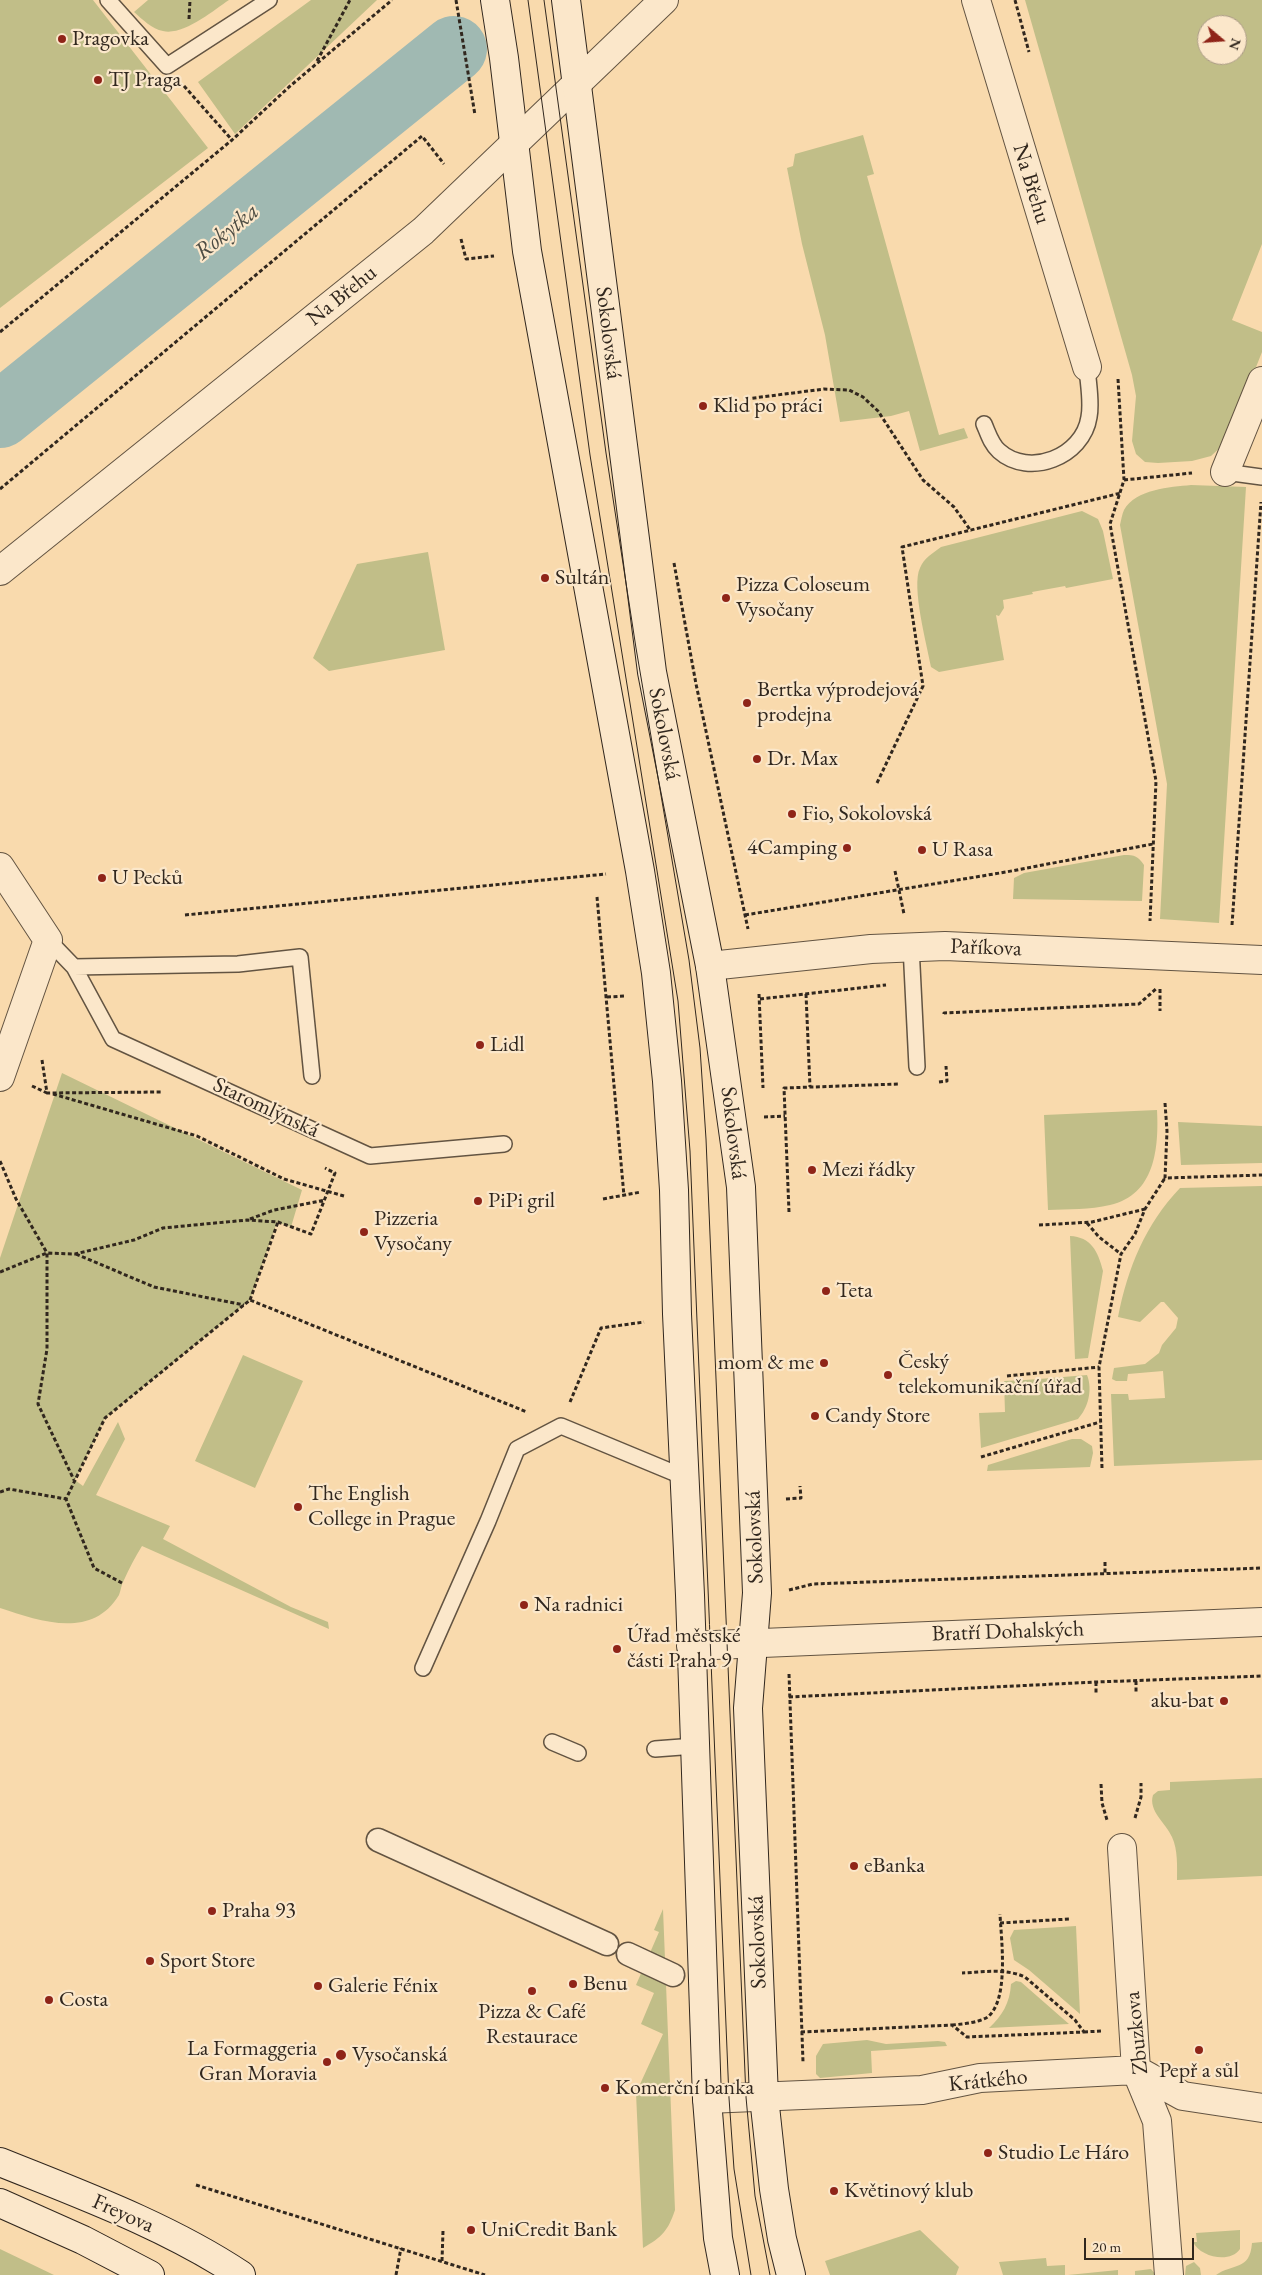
<!DOCTYPE html>
<meta charset="utf-8">
<style>
body{margin:0}
#map{position:relative;width:1262px;height:2275px;overflow:hidden;background:#f9daad;font-family:"EB Garamond",serif}
canvas{display:block}
.north{position:absolute;left:1197px;top:15px;width:50px;height:50px;box-sizing:border-box;background:#fbe7ca;border:1px solid #aa9a85;border-radius:50%;rotate:108deg;font-size:14px;font-weight:700;line-height:20px;text-align:center;color:#31271e}
.north::after{content:'';display:block;margin:auto;width:18px;height:22px;background:#8f2418;clip-path:polygon(50% 0,100% 100%,50% 72%,0 100%)}
.scale{position:absolute;left:1084px;top:2238px;width:110px;height:22px;box-sizing:border-box;border:2px solid #31271e;border-top:0;padding-left:6px;font-size:15px;line-height:18px;white-space:nowrap;color:#31271e;-webkit-text-stroke:4px #fbe7ca;paint-order:stroke}
</style>
<div id="map">
<canvas width="1262" height="2275"></canvas>
<div class="north">N</div>
<div class="scale">20 m</div>
</div>
<script>
const c = document.querySelector('canvas').getContext('2d');
c.lineJoin = 'round';
function paint(path, color) {
  c.fillStyle = color;
  c.fill(path, 'evenodd');
}
function trace(path, color, width, dash) {
  c.strokeStyle = color;
  c.lineWidth = width;
  c.lineCap = dash ? 'butt' : 'round';
  c.setLineDash(dash || []);
  c.stroke(path);
}
function drawText(font, color, halo, rows, align = 'center') {
  c.font = font + ' "EB Garamond",serif';
  c.lineWidth = 4.5;
  c.setLineDash([]);
  c.textBaseline = 'middle';
  c.strokeStyle = halo;
  c.fillStyle = color;
  for (const [text, x, y, turn = 0] of rows) {
    c.save();
    c.translate(x, y);
    c.rotate((+turn || 0) * Math.PI / 180);
    c.textAlign = isNaN(turn) ? turn : align;
    if (halo) c.strokeText(text, 0, 0);
    c.fillText(text, 0, 0);
    c.restore();
  }
}
paint(new Path2D(`
 M 0,0 L 93,0 L 208,148 L 0,308 Z
 M 148,0 L 229,0 C 214,10 183,36 163,31 C 152,29 142,19 134,12 Z
 M 311,0 L 377,0 L 235,134 L 198,82 Z
 M 1025,0 L 1262,0 L 1262,244 L 1232,320 L 1262,332 L 1262,352 L 1231,430 L 1223,445 L 1211,456 L 1192,461 L 1158,463 L 1145,462 L 1136,454 L 1132,441 L 1136,396 L 1132,375 ZM 1207,25 L 1237,25 L 1237,55 L 1207,55 Z
 M 863,135 L 874,174 L 867,176 L 939,435 L 964,428 L 968,438 L 920,451 L 909,411 L 891,416 L 840,422 L 825,335 L 802,244 L 787,168 L 793,166 L 795,154 Z
 M 1191,485 L 1246,487 L 1219,923 L 1160,919 L 1167,784 L 1120,525 C 1121,521 1122,514 1124,510 C 1136,489 1170,487 1191,485 Z
 M 1082,511 L 1098,519 L 1103,531 L 1113,579 L 1066,588 L 1065,586 L 1032,592 L 1033,594 L 1003,600 L 1004,608 L 999,616 L 996,615 L 1004,660 L 939,672 L 931,667 C 927,645 911,586 920,568 C 924,558 933,553 941,547 Z
 M 428,552 L 445,650 L 329,671 L 313,658 L 357,564 Z
 M 1124,855 C 1135,855 1138,856 1144,865 L 1142,901 L 1013,899 L 1014,878 L 1024,873 Z
 M 62,1073 L 302,1190 L 291,1227 L 277,1222 L 250,1300 L 105,1418 L 75,1480 L 83,1486 L 118,1422 L 125,1439 L 96,1495 L 170,1526 L 163,1539 L 291,1607 L 328,1622 L 329,1629 L 142,1546 C 135,1557 129,1569 124,1580 C 121,1585 121,1590 119,1595 C 92,1640 39,1621 0,1608 L 0,1258 Z
 M 1157,1110 C 1159,1148 1155,1195 1110,1205 C 1090,1210 1068,1209 1048,1210 L 1044,1115 Z
 M 1178,1122 L 1262,1126 L 1262,1163 L 1181,1165 Z
 M 1262,1186 L 1262,1460 L 1114,1466 L 1111,1394 L 1128,1394 L 1129,1400 L 1165,1398 L 1163,1371 L 1128,1374 L 1127,1381 L 1116,1381 L 1112,1379 L 1114,1368 L 1145,1364 L 1159,1353 L 1162,1345 L 1176,1328 L 1178,1318 L 1164,1302 L 1161,1302 L 1140,1322 L 1118,1317 C 1128,1267 1145,1225 1180,1188 Z
 M 1070,1236 C 1091,1237 1098,1251 1103,1271 L 1088,1358 L 1075,1359 Z
 M 243,1355 L 303,1381 L 255,1488 L 195,1461 Z
 M 1087,1375 C 1093,1390 1088,1408 1078,1419 L 981,1448 L 979,1413 L 1005,1412 L 1004,1381 C 1032,1380 1059,1377 1087,1375 Z
 M 1072,1439 L 1081,1439 L 1092,1446 L 1093,1453 L 1090,1467 L 987,1471 L 988,1465 Z
 M 1262,1778 L 1262,1876 L 1177,1880 C 1177,1866 1178,1850 1172,1837 C 1166,1823 1148,1811 1153,1795 L 1158,1791 L 1170,1790 L 1170,1782 Z
 M 663,1909 L 675,2210 C 668,2231 662,2237 643,2248 L 636,2093 L 663,2034 L 641,2024 L 654,1993 L 636,1985 L 659,1932 L 654,1930 Z
 M 1076,1926 L 1080,2014 L 1029,1970 L 1014,1960 L 1010,1938 L 1014,1930 Z
 M 1016,1981 L 1021,1982 L 1069,2024 L 989,2028 C 1002,2016 1010,2003 1011,1984 Z
 M 867,2040 L 886,2044 L 938,2041 L 945,2042 L 947,2046 L 871,2051 L 872,2073 L 820,2078 L 816,2074 L 816,2056 L 823,2044 Z
 M 920,2230 L 959,2267 L 956,2275 L 830,2275 L 825,2261 Z
 M 1240,2230 L 1240,2249 C 1230,2264 1200,2257 1193,2242 L 1197,2242 L 1196,2233 Z
 M 1262,2242 L 1262,2275 L 1216,2275 C 1233,2263 1250,2271 1252,2243 Z
 M 0,2249 L 54,2275 L 0,2275 Z
 M 1046,2258 L 1047,2266 L 1065,2265 L 1065,2275 L 1003,2275 L 999,2262 Z
 M 1194,2262 L 1200,2268 L 1201,2275 L 1185,2275 L 1186,2266 Z
 M 1151,2269 L 1156,2275 L 1135,2275 L 1135,2271 Z
 M 1118,2270 L 1118,2275 L 1068,2275 Z`), '#c1be88');
trace(new Path2D(`
 M 0,415 L 454,49`), '#a0b9b2', 66);
const service = new Path2D(`
 M 108,0 L 167,66 L 269,0
 M 984,424 C 988,433 991,444 999,451 C 1029,478 1083,457 1089,417 C 1092,402 1088,383 1087,367
 M 1225,472 L 1262,477
 M 48,940 L 74,967 L 113,1039 L 370,1156 L 504,1144
 M 911,946 L 917,1067
 M 74,967 L 238,964 L 300,957 L 312,1076
 M 423,1668 L 488,1521 L 517,1449 L 561,1426 L 684,1477
 M 552,1742 L 578,1753
 M 655,1749 L 695,1746`);
const pedestrian = new Path2D(`
 M 378,1840 L 607,1944
 M 628,1954 L 673,1975`);
const minor = new Path2D(`
 M 976,0 L 1087,367
 M 1225,472 L 1262,381
 M 0,571 L 423,231 L 664,0
 M 0,867 L 48,940 L 0,1077
 M 710,966 L 871,949 L 945,946 L 1262,960
 M 691,1646 L 1262,1622
 M 1122,1848 L 1136,2070 L 1157,2121 L 1169,2275
 M 707,2099 L 922,2090 L 980,2078 L 1136,2070 L 1183,2096 L 1262,2108`);
const secondary = new Path2D(`
 M 495,0 L 504,58 L 527,251 L 640,871 L 656,973 L 667,1081 L 674,1190 L 677,1314 L 690,1595 L 707,2099 L 718,2238 L 725,2275
 M 566,0 L 652,672 L 710,966 L 741,1187 L 757,1593 L 748,1708 L 764,2097 L 774,2189 L 782,2239 L 791,2275
 M 0,2162 C 82,2195 167,2226 241,2275
 M 0,2203 L 83,2240 L 150,2275`);
trace(service, '#635442', 18);
trace(pedestrian, '#635442', 25);
trace(minor, '#635442', 30);
trace(secondary, '#31271e', 30);
trace(new Path2D(`
 M 456,0 L 475,115
 M 1015,0 L 1029,52
 M 189,19 L 190,0
 M 317,61 L 350,0
 M 184,86 L 232,140
 M 461,239 L 466,259 L 494,256
 M 0,332 L 232,140 L 289,87 L 392,0
 M 1118,379 L 1124,480 L 1110,524 L 1156,781 L 1150,921
 M 746,399 L 824,389 L 849,390 L 863,397 L 878,411 L 923,480 L 954,507 L 971,531
 M 1124,480 L 1192,473
 M 0,489 L 422,136 L 444,164
 M 674,563 L 696,684 L 748,929
 M 877,783 L 923,686 L 902,547 L 1121,493
 M 895,871 L 904,914
 M 597,897 L 624,1196
 M 185,915 L 606,874
 M 745,915 L 1006,872 L 1153,844
 M 1232,925 L 1261,502
 M 1160,989 L 1160,1011
 M 759,994 L 763,1088
 M 806,994 L 810,1087
 M 607,997 L 625,996
 M 760,999 L 886,985
 M 944,1014 L 944,1013 L 1139,1004 L 1157,988
 M 42,1060 L 47,1093 L 161,1092
 M 939,1082 L 947,1081 L 946,1066
 M 32,1086 L 47,1093
 M 53,1094 L 197,1136 L 284,1179 L 344,1196
 M 1165,1103 L 1167,1131 L 1165,1178 L 1262,1175
 M 764,1117 L 785,1116
 M 0,1161 L 16,1199 L 47,1253 L 47,1349 L 38,1404 L 74,1480
 M 603,1199 L 641,1192
 M 789,1212 L 784,1088 L 898,1084
 M 250,1219 L 274,1210 L 325,1200
 M 1087,1223 L 1099,1237 L 1121,1254
 M 1039,1225 L 1092,1222 L 1145,1209
 M 76,1254 L 154,1287 L 244,1305
 M 0,1272 L 47,1253 L 75,1254 L 134,1240 L 163,1228 L 247,1220 L 278,1222 L 311,1234 L 335,1173 L 325,1168
 M 250,1300 L 278,1222
 M 1007,1376 L 1099,1367
 M 570,1402 L 601,1328 L 644,1322
 M 981,1457 L 1100,1422
 M 1102,1468 L 1099,1367 L 1121,1254 L 1135,1234 L 1145,1209 L 1165,1178
 M 0,1492 L 9,1489 L 66,1499
 M 786,1499 L 801,1498 L 800,1486
 M 1105,1562 L 1105,1575
 M 122,1583 L 94,1568 L 66,1499 L 105,1418 L 250,1300 L 527,1412
 M 789,1590 L 813,1584 L 1262,1568
 M 789,1674 L 803,2062
 M 1136,1681 L 1136,1692
 M 1096,1682 L 1096,1694
 M 789,1697 L 1096,1682 L 1262,1676
 M 1101,1784 L 1102,1803 L 1107,1820
 M 1135,1818 L 1141,1797 L 1141,1783
 M 1000,1923 L 1069,1919
 M 952,2025 C 962,2024 976,2023 986,2018 C 1010,2003 1001,1938 1000,1914
 M 801,2032 L 952,2025 L 967,2037 L 1084,2032 L 1075,2020 L 1025,1977 C 1005,1968 983,1972 962,1973
 M 1084,2032 L 1101,2031
 M 196,2185 L 485,2275
 M 442,2261 L 443,2231
 M 396,2275 L 401,2248`), '#31271e', 3, [4, 2.5]);
trace(service, '#fbe7ca', 15);
trace(pedestrian, '#fbe7ca', 22);
trace(minor, '#fbe7ca', 28);
trace(secondary, '#fbe7ca', 28);
trace(new Path2D(`
 M 528,0 L 590,455 L 678,1001 L 690,1151 L 729,2098 L 734,2169 L 751,2275
 M 544,0 L 606,453 L 636,648 L 689,960 L 700,1048 L 706,1139 L 746,2097 L 755,2196 L 770,2275`), '#31271e', 1);
for (const [x, y, r, color] of [
 [62,39,5,"#8f2418"],
 [98,80,5,"#8f2418"],
 [703,406,5,"#8f2418"],
 [545,578,5,"#8f2418"],
 [726,598,5,"#8f2418"],
 [747,703,5,"#8f2418"],
 [757,759,5,"#8f2418"],
 [792,814,5,"#8f2418"],
 [847,848,5,"#8f2418"],
 [922,850,5,"#8f2418"],
 [102,878,5,"#8f2418"],
 [480,1045,5,"#8f2418"],
 [812,1170,5,"#8f2418"],
 [478,1201,5,"#8f2418"],
 [364,1232,5,"#8f2418"],
 [826,1291,5,"#8f2418"],
 [824,1363,5,"#8f2418"],
 [888,1375,5,"#8f2418"],
 [815,1416,5,"#8f2418"],
 [298,1507,5,"#8f2418"],
 [524,1605,5,"#8f2418"],
 [617,1649,5,"#8f2418"],
 [1224,1701,5,"#8f2418"],
 [854,1866,5,"#8f2418"],
 [212,1911,5,"#8f2418"],
 [150,1961,5,"#8f2418"],
 [573,1984,5,"#8f2418"],
 [318,1986,5,"#8f2418"],
 [532,1991,5,"#8f2418"],
 [49,2000,5,"#8f2418"],
 [1199,2050,5,"#8f2418"],
 [341,2055,6,"#8f2418"],
 [327,2062,5,"#8f2418"],
 [605,2088,5,"#8f2418"],
 [988,2153,5,"#8f2418"],
 [834,2191,5,"#8f2418"],
 [471,2230,5,"#8f2418"]
]) {
  const dot = new Path2D();
  dot.arc(x, y, r, 0, 2 * Math.PI);
  c.fillStyle = color;
  c.fill(dot);
  trace(dot, '#fbe7ca', 2);
}
drawText('22px', '#31271e', '#fbe7ca', [
 ["Pragovka",72,39],
 ["TJ Praga",108,80],
 ["Klid po práci",713,406],
 ["Sultán",555,578],
 ["Pizza Coloseum",736,585],
 ["Vysočany",736,610],
 ["Bertka výprodejová",757,690],
 ["prodejna",757,715],
 ["Dr. Max",767,759],
 ["Fio, Sokolovská",802,814],
 ["4Camping",837,848,"right"],
 ["U Rasa",932,850],
 ["U Pecků",112,878],
 ["Lidl",490,1045],
 ["Mezi řádky",822,1170],
 ["PiPi gril",488,1201],
 ["Pizzeria",374,1219],
 ["Vysočany",374,1244],
 ["Teta",836,1291],
 ["Český",898,1362],
 ["telekomunikační úřad",898,1387],
 ["mom & me",814,1363,"right"],
 ["Candy Store",825,1416],
 ["The English",308,1494],
 ["College in Prague",308,1519],
 ["Na radnici",534,1605],
 ["Úřad městské",627,1636],
 ["části Praha 9",627,1661],
 ["aku-bat",1214,1701,"right"],
 ["eBanka",864,1866],
 ["Praha 93",222,1911],
 ["Sport Store",160,1961],
 ["Benu",583,1984],
 ["Galerie Fénix",328,1986],
 ["Costa",59,2000],
 ["Pizza & Café",532,2012,"center"],
 ["Restaurace",532,2037,"center"],
 ["La Formaggeria",317,2049,"right"],
 ["Gran Moravia",317,2074,"right"],
 ["Vysočanská",352,2055],
 ["Pepř a sůl",1199,2071,"center"],
 ["Komerční banka",615,2088],
 ["Studio Le Háro",998,2153],
 ["Květinový klub",844,2191],
 ["UniCredit Bank",481,2230]
], 'left');
drawText('22px', '#31271e', '#fbe7ca', [
 ["Na Břehu",1031,184,73],
 ["Na Břehu",342,296,-39],
 ["Sokolovská",608,333,83],
 ["Sokolovská",664,734,79],
 ["Paříkova",986,948,2],
 ["Staromlýnská",266,1108,25],
 ["Sokolovská",733,1133,83],
 ["Sokolovská",755,1537,-92],
 ["Bratří Dohalských",1008,1632,-2],
 ["Sokolovská",758,1942,-92],
 ["Zbuzkova",1137,2033,-96],
 ["Krátkého",988,2081,-6],
 ["Freyova",123,2214,24]
]);
drawText('italic 24px', '#4d4c43', '#fbe7ca', [
 ["Rokytka",227,232,-39]
]);
</script>
